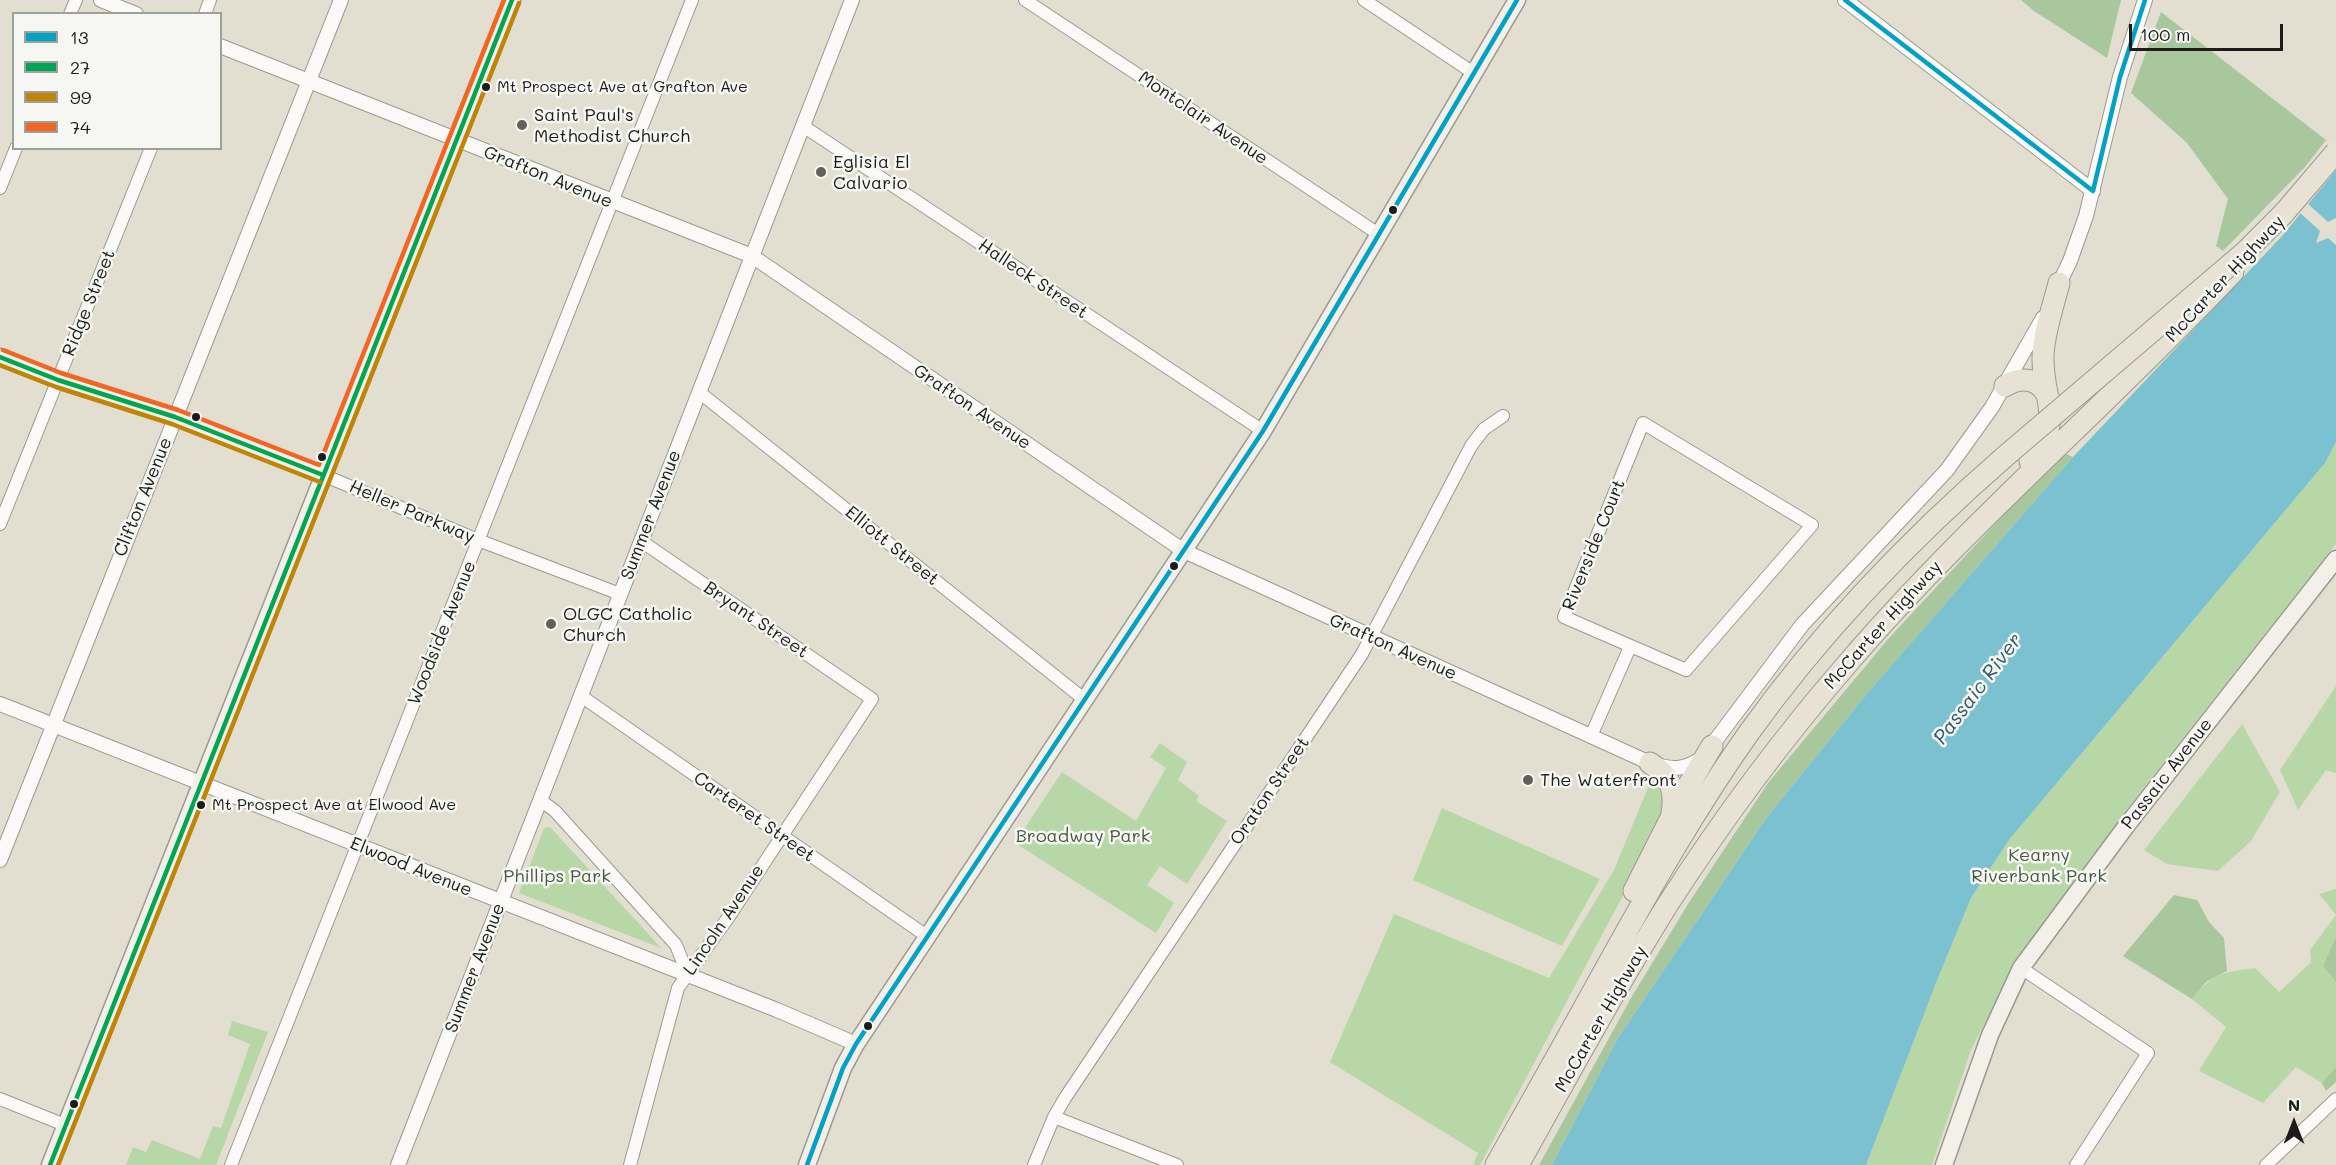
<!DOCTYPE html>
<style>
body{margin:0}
#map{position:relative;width:2336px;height:1165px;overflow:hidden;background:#e2dfd0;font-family:Mali,sans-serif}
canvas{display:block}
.legend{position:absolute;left:12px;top:12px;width:210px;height:138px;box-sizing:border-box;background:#f6f6f2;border:2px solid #9f9f9c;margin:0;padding:8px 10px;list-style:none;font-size:18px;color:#1c1c1c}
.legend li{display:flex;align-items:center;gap:12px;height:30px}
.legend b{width:30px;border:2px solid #9f9f9c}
.north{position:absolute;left:2264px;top:1093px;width:60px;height:60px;-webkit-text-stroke:4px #f6f6f2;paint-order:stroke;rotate:0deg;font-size:16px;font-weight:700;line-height:24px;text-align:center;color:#1c1c1c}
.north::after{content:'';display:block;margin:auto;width:21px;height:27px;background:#1c1c1c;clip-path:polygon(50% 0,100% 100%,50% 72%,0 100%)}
.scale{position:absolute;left:2129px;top:24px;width:154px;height:27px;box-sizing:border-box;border:3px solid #1c1c1c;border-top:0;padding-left:8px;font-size:18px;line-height:21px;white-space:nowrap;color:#1c1c1c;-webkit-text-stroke:4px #f6f6f2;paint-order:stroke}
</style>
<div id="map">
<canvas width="2336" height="1165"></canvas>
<ul class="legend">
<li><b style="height:8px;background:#01a2c5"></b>13</li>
<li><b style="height:8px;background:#00a651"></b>27</li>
<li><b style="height:8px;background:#c08407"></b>99</li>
<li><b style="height:8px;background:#f26522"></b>74</li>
</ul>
<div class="north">N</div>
<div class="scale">100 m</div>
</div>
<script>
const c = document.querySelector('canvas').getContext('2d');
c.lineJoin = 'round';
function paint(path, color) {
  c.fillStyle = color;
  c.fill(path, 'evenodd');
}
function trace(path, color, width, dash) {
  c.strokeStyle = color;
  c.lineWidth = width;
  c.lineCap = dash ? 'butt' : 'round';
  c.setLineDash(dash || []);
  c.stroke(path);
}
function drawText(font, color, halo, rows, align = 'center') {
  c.font = font + ' Mali,sans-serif';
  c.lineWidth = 5;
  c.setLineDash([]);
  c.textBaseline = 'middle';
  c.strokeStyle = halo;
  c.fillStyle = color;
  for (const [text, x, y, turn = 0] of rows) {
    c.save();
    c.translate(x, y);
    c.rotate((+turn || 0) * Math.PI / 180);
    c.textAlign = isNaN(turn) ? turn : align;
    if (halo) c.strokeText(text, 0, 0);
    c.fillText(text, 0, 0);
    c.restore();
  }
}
paint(new Path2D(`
 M 2336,442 L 2336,544 L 2131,804 L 2014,966 L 1971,1050 L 1932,1165 L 1866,1165 L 1938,978 L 1971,898 L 2009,840 L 2325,463 Z
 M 2336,686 L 2336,773 L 2326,770 L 2298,810 L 2280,770 Z
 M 2242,724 L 2280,792 L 2251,841 L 2218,871 L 2167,864 L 2144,850 Z
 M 1160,743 L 1187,762 L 1178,780 L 1199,796 L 1196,801 L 1227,821 L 1187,884 L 1160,866 L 1147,885 L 1174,903 L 1156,933 L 1015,843 L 1062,772 L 1136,821 L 1166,768 L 1150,757 Z
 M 1652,778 L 1663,784 L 1662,822 L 1480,1165 L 1473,1165 L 1478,1153 L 1330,1062 L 1394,914 L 1549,978 L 1614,870 Z
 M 1442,808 L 1600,879 L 1562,946 L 1413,880 Z
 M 550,827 L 653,939 L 661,948 L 519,893 L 544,828 Z
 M 2336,889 L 2336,936 L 2323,966 L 2336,982 L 2336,1067 L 2322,1083 L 2296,1067 L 2263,1103 L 2199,1071 L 2226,1027 L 2192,999 C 2213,973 2224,972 2255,968 L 2279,992 L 2311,962 L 2310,950 L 2336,915 L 2319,894 Z
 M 232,1021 L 268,1032 L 216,1165 L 126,1165 L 133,1147 L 146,1152 L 152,1140 L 200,1159 L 213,1126 L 221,1128 L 250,1044 L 228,1035 Z`), '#b8d7a7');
paint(new Path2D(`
 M 2021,0 L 2121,0 L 2107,58 L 2034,11 Z
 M 2161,12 L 2326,140 L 2305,167 L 2223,251 L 2216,246 L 2228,199 L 2187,143 L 2131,93 Z
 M 2062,452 L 2073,457 L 1870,690 L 1767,817 L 1618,1038 L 1552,1165 L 1539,1165 L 1631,998 L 1688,904 L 1768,783 L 1889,638 Z
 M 2174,895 L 2197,900 L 2209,922 L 2224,938 L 2227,971 L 2206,982 L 2192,999 L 2123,956 Z
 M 2336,936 L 2336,982 L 2323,966 Z
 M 2336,1067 L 2336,1082 L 2326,1091 L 2322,1083 Z`), '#a8c79d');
paint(new Path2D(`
 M 2336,170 L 2336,442 L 2325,463 L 2009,840 L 1971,898 L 1938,978 L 1866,1165 L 1552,1165 L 1618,1038 L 1767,817 L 1870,690 L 2073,457 L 2283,235 Z`), '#7cc1cf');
paint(new Path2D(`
 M 2306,202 L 2328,222 L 2336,218 L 2336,245 L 2328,238 L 2316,243 L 2320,231 L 2298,211 Z`), '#e2dfd0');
const minor = new Path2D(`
 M 1025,0 L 1380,235
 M 1364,0 L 1475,74
 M 70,14 L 76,0
 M 205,14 L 210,0
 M 803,126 L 1263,431
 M 0,188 L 16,148
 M 699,392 L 1085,700
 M 1643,423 L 1812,525 L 1686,670 L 1564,617 Z
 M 323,475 L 478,540 L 620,594
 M 0,524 L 151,148
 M 581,696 L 928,937
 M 1591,736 L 1630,647
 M 540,800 L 555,811 L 676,945 L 688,975
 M 2021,968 L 2148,1053 L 2076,1165
 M 0,1099 L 65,1125
 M 1054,1117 L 1177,1165
 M 231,1165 L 692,0
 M 630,1165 L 678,988 L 730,915 L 872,699 L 641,541
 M 1034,1165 L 1054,1117 L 1065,1098 L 1362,654 L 1471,446 L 1484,429 L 1503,416
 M 2266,1165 L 2336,1099`);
const tertiary = new Path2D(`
 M 101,0 L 136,14
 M 1845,0 L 2093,191
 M 220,46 L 752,256 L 1184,551 L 1650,763 C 1671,770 1685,771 1703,757 L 1802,625 L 1947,470 L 1992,407 L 2043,318
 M 2056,290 L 2070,261 L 2086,216 L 2120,77 L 2145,0
 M 0,704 L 777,1010 L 856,1044
 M 0,860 L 341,0
 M 398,1165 L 852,0`);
const secondary = new Path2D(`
 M 0,357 L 58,380 L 175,417 L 323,475
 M 50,1165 L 512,0
 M 807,1165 L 843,1068 L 856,1044 L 1263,431 L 1517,0
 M 1944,1165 L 1990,1035 L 2021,968 L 2127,825 L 2336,559`);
const motorway = new Path2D(`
 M 2005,386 C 2023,375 2041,379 2049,399
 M 2030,461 C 2066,416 2042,403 2043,356 C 2044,331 2053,307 2059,283
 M 1650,763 C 1670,776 1676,789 1672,813
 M 1634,891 L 1681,798 L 1712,746
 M 1496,1165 C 1535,1096 1573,1028 1611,959 C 1654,882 1697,806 1748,734 C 1823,629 1912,537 2009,453
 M 1518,1165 C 1567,1077 1615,989 1668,904 C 1722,820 1782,739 1848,663 C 1967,524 2108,405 2233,272`);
trace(minor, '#9a9991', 14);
trace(tertiary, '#9a9991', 16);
trace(secondary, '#9a9991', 19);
trace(motorway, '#9a9991', 23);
trace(minor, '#fbfaf8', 12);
trace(tertiary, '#fbfaf8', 14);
trace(secondary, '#f3f0ea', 16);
trace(motorway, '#e8e2d5', 21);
const motorwayBridge = new Path2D(`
 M 2009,453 L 2245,252 L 2284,213 L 2336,152`);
trace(motorwayBridge, '#9a9991', 23, []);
trace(motorwayBridge, '#e8e2d5', 21);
trace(new Path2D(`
 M 1845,0 L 2093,191 L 2120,77 L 2145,0
 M 807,1165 L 843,1068 L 856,1044 L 1263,431 L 1517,0`), '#01a2c5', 4.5);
trace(new Path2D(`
 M 0,357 L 58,380 L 175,417 L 323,475
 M 50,1165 L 512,0`), '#00a651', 4.5);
trace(new Path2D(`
 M 0,365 L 56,387 L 172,424 L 320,482
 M 58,1165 L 519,3`), '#c08407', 4.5);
trace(new Path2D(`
 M 3,350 L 61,373 L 178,410 L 319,465 L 504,0`), '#f26522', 4.5);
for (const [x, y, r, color] of [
 [486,87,5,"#1c1c1c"],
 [522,125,6,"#61605b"],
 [821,172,6,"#61605b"],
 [1393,210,5,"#1c1c1c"],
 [196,417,5,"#1c1c1c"],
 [322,457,5,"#1c1c1c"],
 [1174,566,5,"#1c1c1c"],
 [551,624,6,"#61605b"],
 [1528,780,6,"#61605b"],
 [201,805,5,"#1c1c1c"],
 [868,1026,5,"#1c1c1c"],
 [74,1104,5,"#1c1c1c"]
]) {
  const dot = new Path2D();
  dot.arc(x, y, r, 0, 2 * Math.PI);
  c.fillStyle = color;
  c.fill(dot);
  trace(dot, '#f6f6f2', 2);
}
drawText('16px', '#1c1c1c', '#f6f6f2', [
 ["Mt Prospect Ave at Grafton Ave",497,87],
 ["Mt Prospect Ave at Elwood Ave",212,805]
], 'left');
drawText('18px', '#1c1c1c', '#f6f6f2', [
 ["Saint Paul's",534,115],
 ["Methodist Church",534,136],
 ["Eglisia El",833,162],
 ["Calvario",833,183],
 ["OLGC Catholic",563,614],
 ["Church",563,635],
 ["The Waterfront",1540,780]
], 'left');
drawText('18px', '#1c1c1c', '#f6f6f2', [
 ["Montclair Avenue",1203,118,34],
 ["Grafton Avenue",548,177,22],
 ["Halleck Street",1033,279,34],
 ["McCarter Highway",2225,279,-47],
 ["Ridge Street",89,303,-68],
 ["Grafton Avenue",972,407,34],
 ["Clifton Avenue",143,497,-68],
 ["Heller Parkway",412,512,23],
 ["Summer Avenue",651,515,-69],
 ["Riverside Court",1594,545,-68],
 ["Elliott Street",892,546,39],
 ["Bryant Street",756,620,34],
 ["McCarter Highway",1883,625,-48],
 ["Woodside Avenue",442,633,-68],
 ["Grafton Avenue",1393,647,24],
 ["Passaic Avenue",2167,774,-52],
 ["Oraton Street",1270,791,-56],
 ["Carteret Street",754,817,35],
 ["Elwood Avenue",411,867,22],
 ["Lincoln Avenue",724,920,-56],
 ["Summer Avenue",475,968,-69],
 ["McCarter Highway",1601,1019,-60]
]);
drawText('18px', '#465b41', '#f6f6f2', [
 ["Broadway Park",1083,836],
 ["Kearny",2039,855],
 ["Riverbank Park",2039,876],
 ["Phillips Park",557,876]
]);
drawText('italic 20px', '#315964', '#f6f6f2', [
 ["Passaic River",1978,689,-53]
]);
</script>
